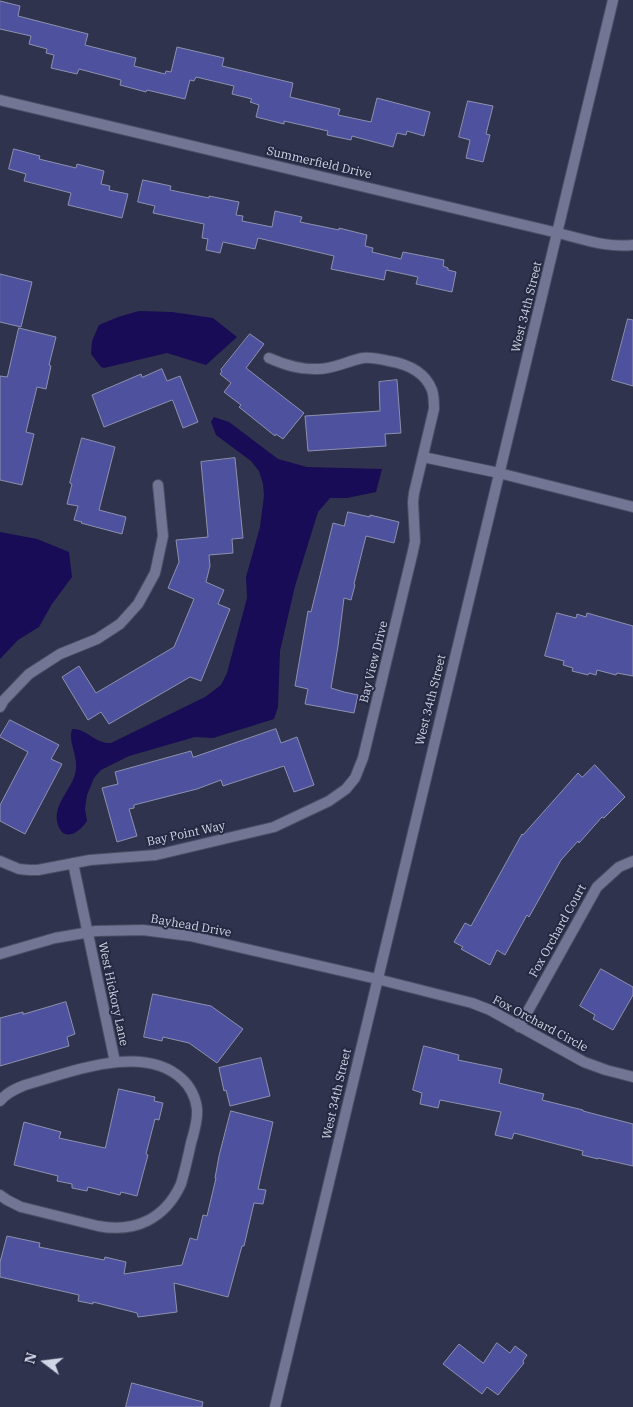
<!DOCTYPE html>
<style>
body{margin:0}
#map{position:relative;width:633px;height:1407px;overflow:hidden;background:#30334d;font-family:"IBM Plex Serif",serif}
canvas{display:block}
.north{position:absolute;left:20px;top:1337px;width:50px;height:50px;-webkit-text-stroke:4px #262942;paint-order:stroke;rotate:285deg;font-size:14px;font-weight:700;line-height:20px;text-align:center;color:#d2d5e5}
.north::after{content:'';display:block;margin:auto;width:18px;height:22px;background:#d2d5e5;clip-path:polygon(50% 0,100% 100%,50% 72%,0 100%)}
</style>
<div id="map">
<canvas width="633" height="1407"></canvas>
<div class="north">N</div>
</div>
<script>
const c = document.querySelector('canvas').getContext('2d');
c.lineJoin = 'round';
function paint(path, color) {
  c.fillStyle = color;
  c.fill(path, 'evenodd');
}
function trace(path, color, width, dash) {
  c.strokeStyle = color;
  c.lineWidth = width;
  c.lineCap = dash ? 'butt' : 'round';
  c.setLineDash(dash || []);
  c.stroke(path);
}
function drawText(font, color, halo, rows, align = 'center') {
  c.font = font + ' "IBM Plex Serif",serif';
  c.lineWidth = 4;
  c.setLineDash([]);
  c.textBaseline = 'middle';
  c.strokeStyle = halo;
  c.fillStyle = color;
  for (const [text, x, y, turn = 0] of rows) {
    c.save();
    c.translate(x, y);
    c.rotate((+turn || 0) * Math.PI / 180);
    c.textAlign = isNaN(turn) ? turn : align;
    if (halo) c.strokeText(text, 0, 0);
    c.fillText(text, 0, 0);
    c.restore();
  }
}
paint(new Path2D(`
 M 139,311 L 172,312 L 213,318 L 237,337 L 206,365 L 167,353 L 104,368 L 101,367 L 91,354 L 92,341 L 99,325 L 118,317 Z
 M 214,417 L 229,422 L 278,459 L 307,467 L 382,469 L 376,492 L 347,498 L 330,498 L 318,512 L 295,586 L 280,651 L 278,707 L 274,719 L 213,738 L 195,737 L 129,756 L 101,770 L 94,778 L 87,795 L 85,809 L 87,821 C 80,832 64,843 58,825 C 51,803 76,787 76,767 C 77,753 68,742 72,729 C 85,728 91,739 103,742 C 105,743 108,743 111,743 L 205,697 L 221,685 L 227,673 L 247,598 L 246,577 L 260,527 L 264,496 L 263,484 L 259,471 L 251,461 L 216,435 L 211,422 Z
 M 0,532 L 37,539 L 69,552 L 72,577 L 52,604 L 39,627 L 18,640 L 0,659 Z`), '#170c55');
const building = new Path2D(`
 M 0,1 L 20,6 L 18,16 L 88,34 L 85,45 L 136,58 L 134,66 L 165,74 L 166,71 L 171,72 L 177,47 L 224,58 L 222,66 L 293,83 L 290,97 L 340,109 L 338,115 L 371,122 L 377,98 L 430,112 L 424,136 L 407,131 L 406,135 L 397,133 L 393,147 L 352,136 L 351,140 L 327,135 L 328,131 L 284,121 L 284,124 L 256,117 L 259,105 L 250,102 L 252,99 L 232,94 L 234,86 L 196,77 L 194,81 L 190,80 L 185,99 L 147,90 L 146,92 L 120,85 L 121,80 L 79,69 L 77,74 L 51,68 L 54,55 L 46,53 L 47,49 L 29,44 L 31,36 L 0,29 Z
 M 468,101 L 493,106 L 486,134 L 490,135 L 483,162 L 466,158 L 470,140 L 459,137 Z
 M 14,149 L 40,156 L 39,159 L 76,168 L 77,164 L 104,171 L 101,184 L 110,186 L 109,190 L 128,194 L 122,218 L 68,205 L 71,193 L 24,181 L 26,174 L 9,169 Z
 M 143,180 L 171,186 L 170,190 L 209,198 L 209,196 L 239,202 L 236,215 L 243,216 L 242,221 L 272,227 L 275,211 L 302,217 L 300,222 L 339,230 L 339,228 L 367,235 L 365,246 L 373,248 L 372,252 L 401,259 L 403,252 L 444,260 L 443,266 L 448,268 L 448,270 L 456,272 L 452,292 L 416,284 L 418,277 L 386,270 L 384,280 L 331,269 L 334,256 L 258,238 L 255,249 L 223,242 L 220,253 L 206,250 L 208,239 L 202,238 L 204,224 L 153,213 L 155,206 L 138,202 Z
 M 0,274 L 32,282 L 21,327 L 0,322 Z
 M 628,319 L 633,320 L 633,386 L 612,380 Z
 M 19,328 L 56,337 L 49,365 L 51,366 L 46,389 L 37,387 L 26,432 L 34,434 L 22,485 L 0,480 L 0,376 L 7,377 Z
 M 250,334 L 264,344 L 246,368 L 304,413 L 283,439 L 276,434 L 275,436 L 239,407 L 241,405 L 224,392 L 231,383 L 220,374 L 222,371 L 221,370 Z
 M 162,369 L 167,381 L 180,376 L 198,422 L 183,428 L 173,401 L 172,400 L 104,427 L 92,395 L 141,374 L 142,377 Z
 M 397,380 L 401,433 L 385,434 L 386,446 L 308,451 L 305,416 L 380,411 L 379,382 Z
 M 82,438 L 115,447 L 99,510 L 126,517 L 122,534 L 81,523 L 82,522 L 74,520 L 78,506 L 67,504 L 72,484 L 70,483 Z
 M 235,458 L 243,538 L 232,539 L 233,553 L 209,555 L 210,566 L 206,582 L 224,590 L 218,604 L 230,609 L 201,681 L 190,677 L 109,724 L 101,712 L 88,720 L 62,677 L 79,666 L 96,693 L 174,647 L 194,599 L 168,588 L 179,562 L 176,540 L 208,537 L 201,462 Z
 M 348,512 L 370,517 L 370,515 L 399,522 L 394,543 L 366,536 L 354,584 L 355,585 L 351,600 L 344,598 L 338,646 L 331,688 L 344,692 L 358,695 L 354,713 L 305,704 L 308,689 L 295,686 L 308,611 L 311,612 L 333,523 L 344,526 Z
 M 557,613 L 576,618 L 577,614 L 586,617 L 587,613 L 633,626 L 633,676 L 617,673 L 616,675 L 597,670 L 596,675 L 589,673 L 588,675 L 572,671 L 573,668 L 563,665 L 564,661 L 545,656 Z
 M 10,720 L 59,745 L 51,759 L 62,764 L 25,834 L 0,821 L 0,805 L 28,752 L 0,737 Z
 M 276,729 L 281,743 L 297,737 L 314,785 L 294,792 L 284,766 L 223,786 L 221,780 L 197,789 L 134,805 L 134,808 L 129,809 L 137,836 L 117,842 L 102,788 L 118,784 L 115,772 L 191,751 L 193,757 Z
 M 595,765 L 625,797 L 604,818 L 602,817 L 579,843 L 578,841 L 561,860 L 529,917 L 527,915 L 505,955 L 497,950 L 490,965 L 461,949 L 463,947 L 454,942 L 465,923 L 471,926 L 522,834 L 523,835 L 578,773 L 582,777 Z
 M 601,969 L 633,987 L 633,995 L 613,1030 L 593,1019 L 595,1015 L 580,1006 Z
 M 153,994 L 211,1006 L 243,1029 L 217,1063 L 189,1043 L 163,1037 L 162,1041 L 144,1037 Z
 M 66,1002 L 75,1034 L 67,1037 L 69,1046 L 0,1066 L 0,1018 L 23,1012 L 23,1014 Z
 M 424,1046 L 459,1055 L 458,1060 L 502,1069 L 499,1083 L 544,1094 L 542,1100 L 583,1110 L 583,1111 L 633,1124 L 633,1166 L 598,1158 L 598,1159 L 582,1155 L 583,1151 L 514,1133 L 512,1139 L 495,1135 L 501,1112 L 440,1100 L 438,1108 L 420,1104 L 422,1093 L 413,1090 Z
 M 261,1058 L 270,1096 L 230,1106 L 226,1090 L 224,1091 L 219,1068 Z
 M 119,1089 L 155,1097 L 154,1101 L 163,1103 L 159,1120 L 155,1119 L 146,1154 L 148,1155 L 137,1196 L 121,1192 L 120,1195 L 88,1187 L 87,1191 L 72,1188 L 72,1184 L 57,1181 L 58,1176 L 14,1165 L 24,1122 L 61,1132 L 59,1138 L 105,1148 Z
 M 231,1111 L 273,1122 L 258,1189 L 266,1190 L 263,1204 L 254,1203 L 244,1246 L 242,1246 L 228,1297 L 174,1283 L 177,1312 L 138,1317 L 137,1313 L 93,1302 L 93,1304 L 78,1301 L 79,1295 L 0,1277 L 0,1262 L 7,1236 L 40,1243 L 39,1247 L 104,1260 L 105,1257 L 126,1262 L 124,1274 L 182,1265 L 190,1238 L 197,1240 L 203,1215 L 207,1216 L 216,1178 L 215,1178 L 219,1156 Z
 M 497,1343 L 510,1353 L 515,1346 L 527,1355 L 523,1361 L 524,1363 L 498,1395 L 487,1387 L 482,1394 L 443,1364 L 459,1344 L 483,1363 Z
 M 132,1383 L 203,1402 L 202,1407 L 126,1407 Z`);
paint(building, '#4e529e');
trace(building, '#8c91af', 1);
const minor = new Path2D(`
 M 0,100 L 558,233 C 583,239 607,248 633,245
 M 423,457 L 499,473 L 633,507
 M 0,707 L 4,700 L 29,674 L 60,654 L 97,639 L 120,624 L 138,604 L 155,573 L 163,536 L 158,485
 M 0,861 L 19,869 L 29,870 L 38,870 L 90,860 L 156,855 L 274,827 L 329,801 L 346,789 L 355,778 L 363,758 L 413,551 L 415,541 L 413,502 L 414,493 L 434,409 C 434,403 434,396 432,390 C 425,372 407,364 389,361 C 380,359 372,357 363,358 C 347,361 334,369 318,369 C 300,370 285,365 269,358
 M 73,863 L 115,1062
 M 0,954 L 55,938 L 96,931 L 143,930 L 190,936 L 377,979 L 472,1003 L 490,1010 L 584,1062 L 606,1070 L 633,1077
 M 519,1027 L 597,887 L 619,867 L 633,861
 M 0,1101 C 6,1093 15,1089 25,1085 C 69,1073 143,1042 182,1079 C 190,1086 196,1098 197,1109 C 198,1121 194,1132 191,1143 C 188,1157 185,1170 181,1184 C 165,1219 135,1233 98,1226 L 21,1207 L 7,1200 L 0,1195`);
const tertiary = new Path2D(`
 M 275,1407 L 613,0`);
trace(minor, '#4c4e64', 12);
trace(tertiary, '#4c4e64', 12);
trace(minor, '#727694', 10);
trace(tertiary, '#727694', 10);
drawText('12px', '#d2d5e5', '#262942', [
 ["Summerfield Drive",319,163,13],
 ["West 34th Street",527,307,-76],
 ["Bay View Drive",374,662,-76],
 ["West 34th Street",431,700,-76],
 ["Bay Point Way",186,834,-12],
 ["Bayhead Drive",191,926,10],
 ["Fox Orchard Court",558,931,-61],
 ["West Hickory Lane",113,994,78],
 ["Fox Orchard Circle",540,1024,28],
 ["West 34th Street",337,1094,-77]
]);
</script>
